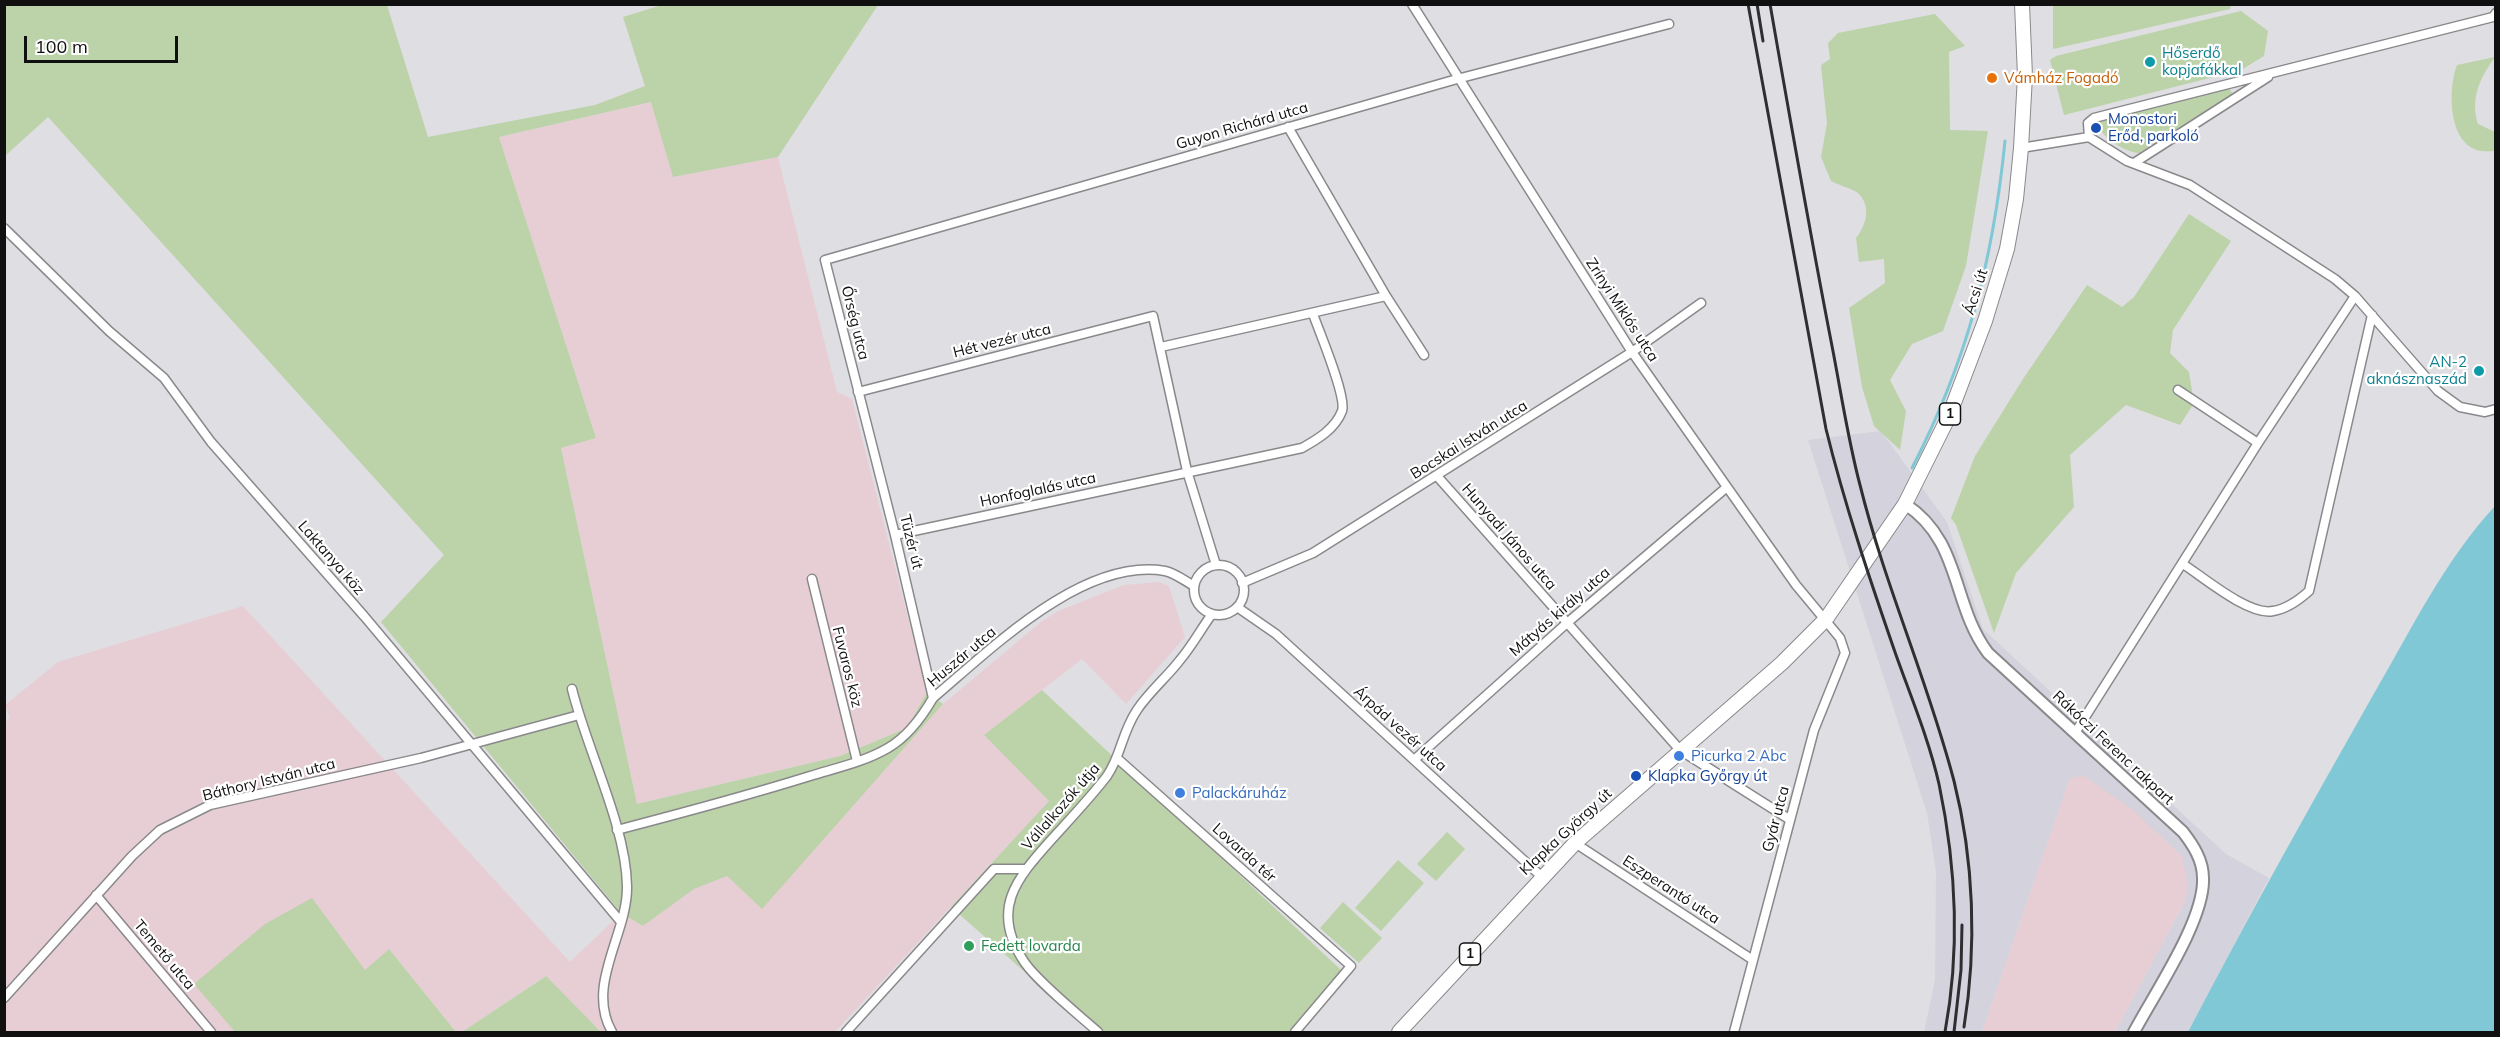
<!DOCTYPE html>
<meta charset="utf-8">
<style>
body{margin:0}
#map{position:relative;width:2500px;height:1037px;overflow:hidden;background:#dfdee2;font-family:Mulish,sans-serif}
canvas{display:block}
.frame{position:absolute;inset:0;border:6px solid #101011;pointer-events:none}
.scale{position:absolute;left:24px;top:36px;width:154px;height:27px;box-sizing:border-box;border:3px solid #101011;border-top:0;padding-left:8px;font-size:18px;line-height:21px;white-space:nowrap;color:#101011;-webkit-text-stroke:4px #fff;paint-order:stroke}
</style>
<div id="map">
<canvas width="2500" height="1037"></canvas>
<div class="frame"></div>
<div class="scale">100 m</div>
</div>
<script>
const c = document.querySelector('canvas').getContext('2d');
c.lineJoin = 'round';
function paint(path, color) {
  c.fillStyle = color;
  c.fill(path, 'evenodd');
}
function trace(path, color, width, dash) {
  c.strokeStyle = color;
  c.lineWidth = width;
  c.lineCap = dash ? 'butt' : 'round';
  c.setLineDash(dash || []);
  c.stroke(path);
}
function drawText(font, color, halo, rows, align = 'center') {
  c.font = font + ' Mulish,sans-serif';
  c.lineWidth = 4.5;
  c.setLineDash([]);
  c.textBaseline = 'middle';
  c.strokeStyle = halo;
  c.fillStyle = color;
  for (const [text, x, y, turn = 0] of rows) {
    c.save();
    c.translate(x, y);
    c.rotate((+turn || 0) * Math.PI / 180);
    c.textAlign = isNaN(turn) ? turn : align;
    if (halo) c.strokeText(text, 0, 0);
    c.fillText(text, 0, 0);
    c.restore();
  }
}
paint(new Path2D(`
 M 1881,431 L 1947,522 L 1983,629 L 2226,854 L 2269,878 L 2188,1032 L 2115,1032 L 2185,901 L 2070,778 L 1982,1032 L 1924,1032 L 1935,980 L 1936,872 L 1927,813 L 1808,440 Z`), '#d4d2dc');
paint(new Path2D(`
 M 652,102 L 673,177 L 778,157 L 837,392 L 852,399 L 927,692 L 907,728 L 840,756 L 637,804 L 561,448 L 596,438 L 499,137 Z
 M 1159,582 L 1169,586 L 1185,637 L 1126,704 L 1082,659 L 984,735 L 1049,801 L 835,1032 L 601,1032 L 545,976 L 462,1032 L 456,1032 L 389,949 L 365,971 L 195,984 L 235,1032 L 5,1032 L 4,723 L 10,718 L 5,705 L 58,662 L 243,606 L 570,962 L 621,913 L 643,926 L 694,889 L 727,876 L 762,908 L 943,704 L 1041,622 L 1058,611 L 1124,585 Z
 M 2084,776 L 2133,810 L 2182,856 L 2188,886 L 2185,901 L 2115,1032 L 1982,1032 L 2070,778 Z`), '#e7ced4');
paint(new Path2D(`
 M 5,5 L 387,5 L 428,137 L 595,105 L 645,86 L 623,17 L 662,5 L 878,5 L 778,157 L 673,177 L 651,102 L 499,137 L 596,438 L 561,448 L 637,804 L 840,756 L 907,728 L 927,692 L 943,704 L 762,909 L 727,876 L 694,889 L 643,926 L 621,913 L 381,622 L 444,555 L 48,117 L 5,156 Z
 M 2053,5 L 2053,4 L 2231,5 L 2230,9 L 2053,49 Z
 M 2241,11 L 2268,31 L 2264,56 L 2241,70 L 2064,115 L 2050,60 L 2056,56 Z
 M 1935,14 L 1965,46 L 1949,52 L 1950,130 L 1988,131 L 1966,266 L 1943,331 L 1912,344 L 1890,380 L 1906,411 L 1900,450 L 1874,426 L 1862,387 L 1849,308 L 1885,283 L 1884,259 L 1859,262 L 1856,238 C 1866,226 1872,206 1858,193 C 1851,188 1838,185 1831,181 L 1821,157 L 1827,123 L 1821,65 L 1830,59 L 1828,43 L 1838,33 Z
 M 2495,57 C 2480,78 2470,98 2478,124 L 2495,132 L 2495,151 C 2490,151 2482,152 2477,150 C 2448,141 2448,88 2457,65 Z
 M 2228,87 L 2233,94 L 2139,153 C 2124,152 2102,137 2096,123 L 2099,119 Z
 M 2189,214 L 2231,241 L 2173,330 L 2170,353 L 2189,372 L 2194,403 L 2180,425 L 2126,405 L 2070,455 L 2074,507 L 2016,573 L 1994,633 L 1956,525 L 1951,518 L 1975,456 L 2023,379 L 2087,285 L 2122,307 L 2134,297 Z
 M 1042,690 L 1341,970 L 1288,1032 L 1093,1032 L 951,907 L 1049,801 L 984,735 Z
 M 1447,832 L 1465,849 L 1436,881 L 1417,864 Z
 M 1398,860 L 1424,883 L 1381,931 L 1355,908 Z
 M 312,898 L 365,970 L 389,949 L 456,1032 L 235,1032 L 194,984 L 265,924 Z
 M 1343,902 L 1382,938 L 1359,963 L 1320,928 Z
 M 546,976 L 601,1032 L 462,1032 Z`), '#bcd2a9');
paint(new Path2D(`
 M 2495,506 L 2495,1032 L 2188,1032 C 2247,919 2309,808 2372,697 C 2410,632 2444,561 2495,506 Z`), '#81c8d6');
trace(new Path2D(`
 M 1912,468 C 1967,361 1993,261 2005,141`), '#81c8d6', 3);
const minor = new Path2D(`
 M 1412,4 L 1632,352 L 1796,585 L 1840,638 L 1845,653 L 1814,730 L 1734,1032
 M 1288,127 L 1386,296 L 1424,355
 M 2089,137 L 2088,123 L 2094,118 L 2493,17 L 2496,13
 M 2021,148 L 2089,137 L 2127,161 L 2190,185 L 2335,279 L 2355,296 L 2438,391 L 2460,407 L 2485,412 L 2496,409
 M 2134,163 L 2268,77
 M 4,228 L 109,331 L 164,378 L 211,442 L 364,616 L 621,922
 M 1161,347 L 1386,296
 M 2178,390 L 2258,443
 M 858,392 L 1153,316 L 1187,471 L 1216,565
 M 1437,476 L 1680,750 L 1789,819
 M 895,535 L 1302,448 C 1318,439 1335,429 1342,411 C 1347,397 1319,331 1313,314
 M 2183,564 C 2203,577 2249,616 2273,611 C 2287,609 2299,600 2309,591 L 2372,315
 M1194 590a25 25 0 1 1 50 0a25 25 0 1 1-50 0Z
 M 812,579 L 857,761
 M 1242,583 L 1313,553 L 1632,352 L 1701,303
 M 1237,607 L 1276,634 L 1541,876
 M 572,689 C 587,750 626,826 627,886 C 628,934 585,985 612,1032
 M 933,698 L 895,535 L 825,260 L 1457,79 L 1669,24
 M 2075,733 L 2258,443 L 2355,296
 M 1118,759 L 1351,966 L 1295,1032
 M 1414,760 L 1567,623 L 1727,487
 M 617,830 C 682,813 746,796 810,776 C 836,768 864,762 888,748 C 907,737 922,717 933,698 C 990,650 1083,557 1165,571 C 1175,573 1185,581 1194,586
 M 1575,843 L 1753,960
 M 96,895 L 211,1032
 M 4,998 L 132,856 L 160,830 L 210,805 L 421,758 L 579,715
 M 846,1032 L 994,869 L 1025,869
 M 1098,1032 C 1079,1015 1039,983 1025,963 C 989,910 1016,879 1052,839 C 1071,818 1090,798 1107,776 C 1122,754 1121,734 1137,710 C 1149,692 1167,677 1180,660 C 1192,646 1201,629 1212,614`);
const tertiary = new Path2D(`
 M 1905,504 C 1962,541 1951,604 1988,653 L 2183,832 C 2193,845 2203,860 2203,878 C 2205,920 2154,994 2134,1032`);
const primary = new Path2D(`
 M 1399,1032 L 1575,843 L 1782,663 L 1826,619 L 1905,504 L 1949,416 L 1985,321 L 2007,249 L 2016,199 L 2021,148 L 2025,76 L 2022,4`);
trace(minor, '#89888b', 11);
trace(tertiary, '#89888b', 14);
trace(primary, '#89888b', 16);
trace(minor, '#fff', 8);
trace(tertiary, '#fff', 10);
trace(primary, '#fff', 14);
trace(new Path2D(`
 M 1748,4 L 1826,429 C 1845,506 1870,580 1896,655 C 1911,697 1929,740 1939,784 C 1956,865 1960,951 1945,1032
 M 1757,4 L 1763,41
 M 1770,4 C 1790,119 1810,233 1832,346 C 1841,392 1848,440 1860,485 C 1885,586 1928,681 1954,781 C 1974,860 1977,947 1964,1027
 M 1954,1032 L 1961,970 L 1962,925`), '#2f2f31', 3);
for (const [x, y, r, color] of [
 [2150,62,6,"#0f9aa8"],
 [1992,78,6,"#e8710a"],
 [2096,128,6,"#1a4fb4"],
 [2479,371,6,"#0f9aa8"],
 [1679,756,6,"#3f7fe0"],
 [1636,776,6,"#1a4fb4"],
 [1180,793,6,"#3f7fe0"],
 [969,946,6,"#2e9e5b"]
]) {
  const dot = new Path2D();
  dot.arc(x, y, r, 0, 2 * Math.PI);
  c.fillStyle = color;
  c.fill(dot);
  trace(dot, '#fff', 2);
}
for (const [x, y, w] of [
 [1950,414,21],
 [1470,954,21]
]) {
  const box = new Path2D();
  box.roundRect(x - w / 2, y - 11, w, 22, 4.5);
  c.fillStyle = '#fff';
  c.fill(box);
  trace(box, '#101011', 1.5);
}
drawText('bold 14px', '#101011', null, [
 ["1",1950,414],
 ["1",1470,954]
]);
drawText('15px', '#0d838f', '#fff', [
 ["Hőserdő",2162,53],
 ["kopjafákkal",2162,70],
 ["AN-2",2467,362,"right"],
 ["aknásznaszád",2467,379,"right"]
], 'left');
drawText('15px', '#c56008', '#fff', [
 ["Vámház Fogadó",2004,78]
], 'left');
drawText('15px', '#164399', '#fff', [
 ["Monostori",2108,119],
 ["Erőd, parkoló",2108,136],
 ["Klapka Győrgy út",1648,776]
], 'left');
drawText('15px', '#101011', '#fff', [
 ["Guyon Richárd utca",1242,126,-16],
 ["Ácsi út",1976,292,-72],
 ["Zrínyi Miklós utca",1622,310,57],
 ["Őrség utca",855,323,76],
 ["Hét vezér utca",1002,341,-14],
 ["Bocskai István utca",1469,440,-32],
 ["Honfoglalás utca",1038,490,-12],
 ["Hunyadi János utca",1509,537,49],
 ["Tüzér út",911,542,76],
 ["Laktanya köz",331,558,49],
 ["Mátyás király utca",1560,612,-41],
 ["Huszár utca",962,657,-40],
 ["Fuvaros köz",847,667,76],
 ["Árpád vezér utca",1400,729,42],
 ["Rákóczi Ferenc rakpart",2113,748,43],
 ["Báthory István utca",269,780,-14],
 ["Vállalkozók útja",1061,807,-49],
 ["Gyár utca",1776,819,-75],
 ["Klapka György út",1566,832,-43],
 ["Lovarda tér",1244,853,42],
 ["Eszperantó utca",1671,890,33],
 ["Temető utca",164,955,50]
]);
drawText('15px', '#366cbe', '#fff', [
 ["Picurka 2 Abc",1691,756],
 ["Palackáruház",1192,793]
], 'left');
drawText('15px', '#27864d', '#fff', [
 ["Fedett lovarda",981,946]
], 'left');
</script>
